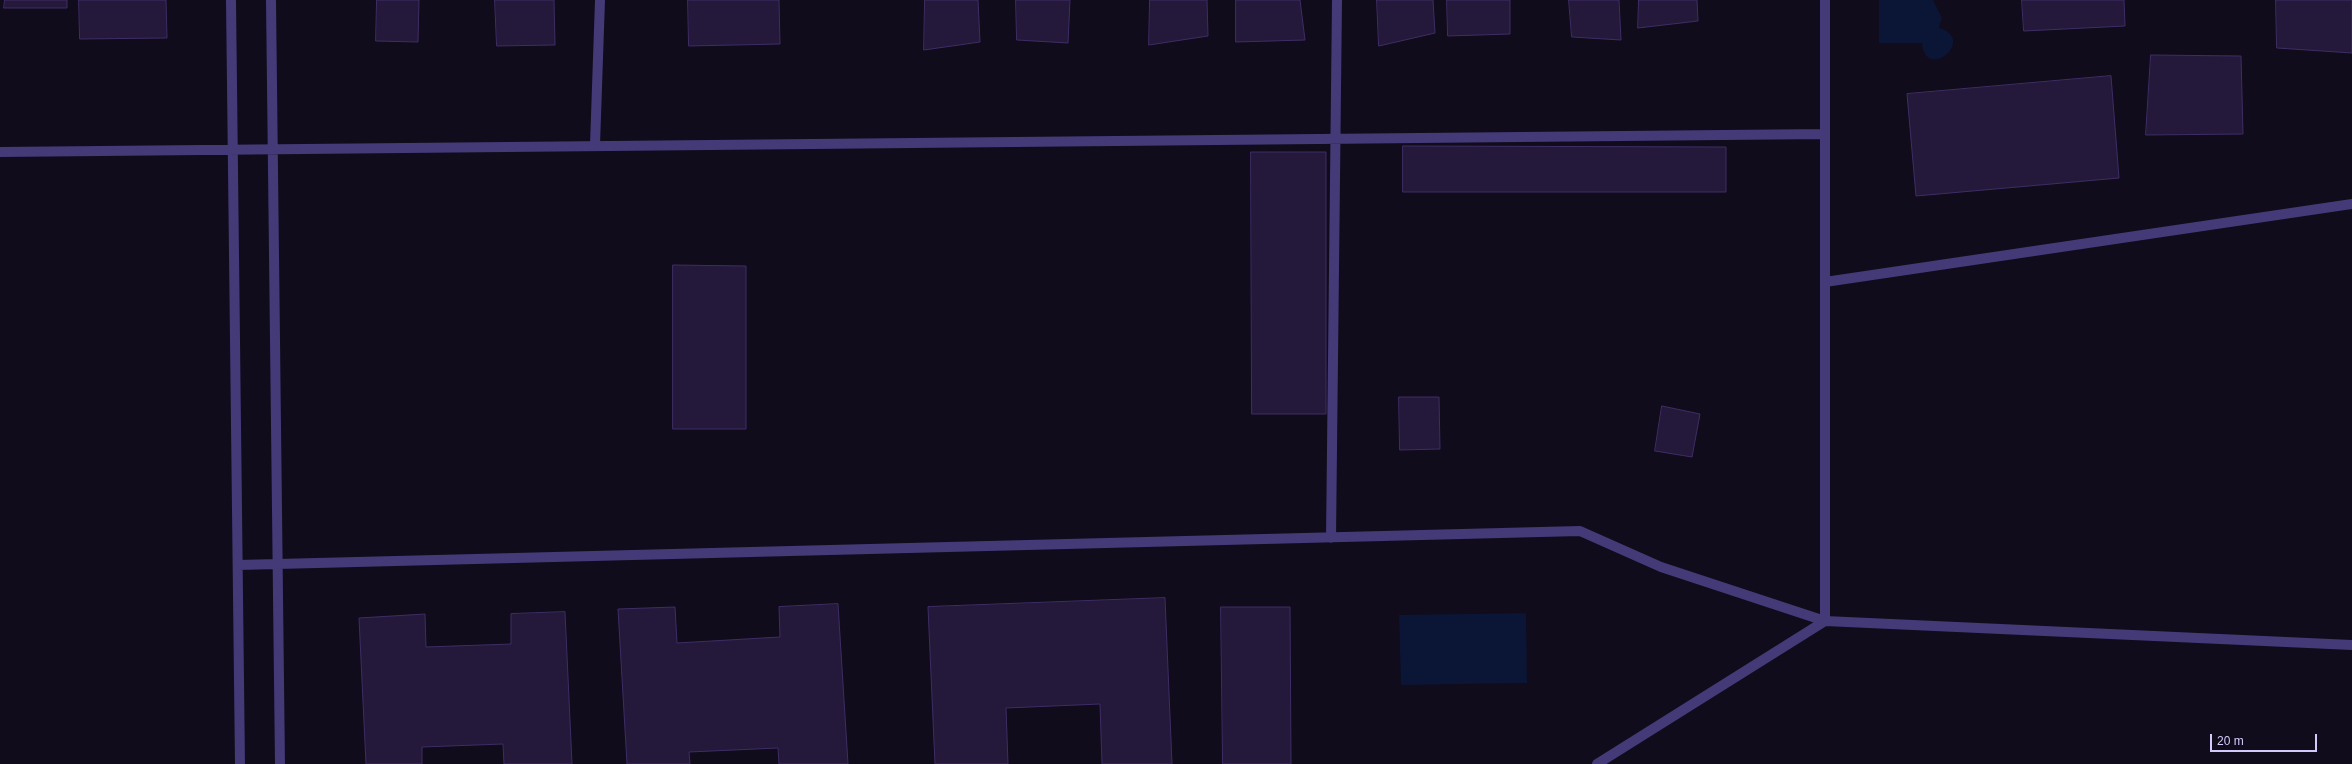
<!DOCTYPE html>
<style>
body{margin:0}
#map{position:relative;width:2352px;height:764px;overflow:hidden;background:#100c1b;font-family:Arial,sans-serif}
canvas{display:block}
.scale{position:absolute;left:2210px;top:734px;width:107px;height:18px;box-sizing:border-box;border:2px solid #d5c9fc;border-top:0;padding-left:5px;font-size:12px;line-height:14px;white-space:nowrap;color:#d5c9fc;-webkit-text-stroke:3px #100c1b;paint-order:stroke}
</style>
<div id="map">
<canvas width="2352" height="764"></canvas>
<div class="scale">20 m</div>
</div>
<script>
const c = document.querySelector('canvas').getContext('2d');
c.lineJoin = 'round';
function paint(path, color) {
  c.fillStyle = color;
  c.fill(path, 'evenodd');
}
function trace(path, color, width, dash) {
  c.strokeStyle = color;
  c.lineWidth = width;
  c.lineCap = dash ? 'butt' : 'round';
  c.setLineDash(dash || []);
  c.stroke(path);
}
paint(new Path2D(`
 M 1879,0 L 1933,0 L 1942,18 L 1939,28 C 1978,39 1925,83 1922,43 L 1879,43 Z
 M 1526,613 L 1527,683 L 1401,685 L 1399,615 Z`), '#0b1535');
const building = new Path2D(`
 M 5,0 L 67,0 L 67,8 L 4,8 Z
 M 79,0 L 166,0 L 167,38 L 80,39 Z
 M 377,0 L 419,0 L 418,42 L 376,41 Z
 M 495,0 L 554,0 L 555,45 L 497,46 Z
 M 688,0 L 779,0 L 780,44 L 689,46 Z
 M 925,0 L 978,0 L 980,42 L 924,50 Z
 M 1016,0 L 1070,0 L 1068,43 L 1017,40 Z
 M 1150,0 L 1207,0 L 1208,36 L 1149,45 Z
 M 1236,0 L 1300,0 L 1305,40 L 1236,42 Z
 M 1377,0 L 1433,0 L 1435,33 L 1379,46 Z
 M 1447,0 L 1510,0 L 1510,34 L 1448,36 Z
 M 1569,0 L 1619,0 L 1621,40 L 1572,37 Z
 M 1639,0 L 1697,0 L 1698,21 L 1638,28 Z
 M 2022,0 L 2124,0 L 2125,26 L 2024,31 Z
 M 2276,0 L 2352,0 L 2352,53 L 2277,48 Z
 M 2151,55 L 2241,56 L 2243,134 L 2146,135 Z
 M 2111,76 L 2119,178 L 1916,196 L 1907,94 Z
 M 1403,146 L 1726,147 L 1726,192 L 1403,192 Z
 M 1251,152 L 1326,152 L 1326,414 L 1252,414 Z
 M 673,265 L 746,266 L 746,429 L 673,429 Z
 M 1399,397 L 1439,397 L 1440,449 L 1400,450 Z
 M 1662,406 L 1700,414 L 1692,457 L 1655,451 Z
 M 1165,598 L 1172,764 L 1102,764 L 1100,704 L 1006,708 L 1008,764 L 935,764 L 928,607 Z
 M 838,604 L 848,764 L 779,764 L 778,748 L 689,752 L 690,764 L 627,764 L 618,609 L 675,607 L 677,643 L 780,637 L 779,607 Z
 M 1221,607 L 1290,607 L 1291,764 L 1223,764 Z
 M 565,612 L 572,764 L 504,764 L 503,744 L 422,747 L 422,764 L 366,764 L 359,618 L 425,614 L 426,647 L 511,644 L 511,614 Z`);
paint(building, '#24193b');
trace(building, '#3f2d65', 1);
trace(new Path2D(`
 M 231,0 L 240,764
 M 271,0 L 280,764
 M 595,145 L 600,0
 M 0,152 L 1825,134
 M 1825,282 L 2352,204
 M 1331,538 L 1337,0
 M 238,565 L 1580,531 L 1661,567 L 1825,621 L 2352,645
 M 1825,621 L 1825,0
 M 1597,764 L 1825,621`), '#443a77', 10);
</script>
